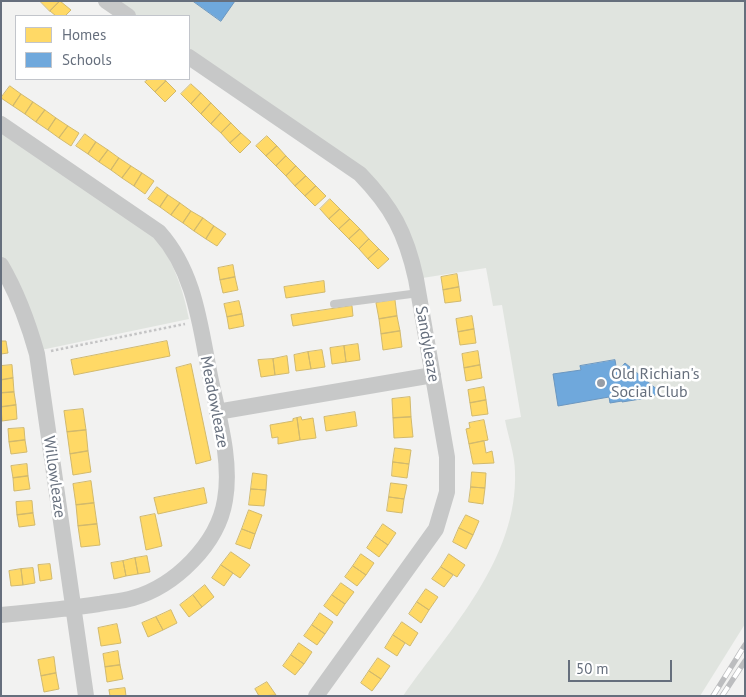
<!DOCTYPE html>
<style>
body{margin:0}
#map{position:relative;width:746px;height:697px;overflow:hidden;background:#f2f2f1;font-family:"PT Sans",sans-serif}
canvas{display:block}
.frame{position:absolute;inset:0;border:2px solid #666f7d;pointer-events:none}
.legend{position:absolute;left:15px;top:15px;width:175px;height:65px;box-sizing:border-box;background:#fff;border:1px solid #c2c5cb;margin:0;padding:6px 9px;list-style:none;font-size:15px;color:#666f7d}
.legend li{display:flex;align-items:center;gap:10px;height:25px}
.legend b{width:25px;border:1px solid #c2c5cb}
.scale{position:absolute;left:568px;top:660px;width:104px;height:22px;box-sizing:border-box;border:2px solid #666f7d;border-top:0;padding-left:6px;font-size:15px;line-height:18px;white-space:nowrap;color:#666f7d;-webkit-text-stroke:4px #fff;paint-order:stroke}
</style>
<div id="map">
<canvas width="746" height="697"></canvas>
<div class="frame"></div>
<ul class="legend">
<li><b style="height:14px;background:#ffd966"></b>Homes</li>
<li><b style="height:14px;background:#6fa8dc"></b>Schools</li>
</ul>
<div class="scale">50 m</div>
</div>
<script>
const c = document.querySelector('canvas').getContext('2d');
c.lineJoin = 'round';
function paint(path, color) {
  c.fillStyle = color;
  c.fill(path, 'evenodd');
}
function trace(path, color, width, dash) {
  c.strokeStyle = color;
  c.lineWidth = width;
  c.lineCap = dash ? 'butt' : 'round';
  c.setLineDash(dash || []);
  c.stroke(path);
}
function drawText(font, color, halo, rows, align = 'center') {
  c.font = font + ' "PT Sans",sans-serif';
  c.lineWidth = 5;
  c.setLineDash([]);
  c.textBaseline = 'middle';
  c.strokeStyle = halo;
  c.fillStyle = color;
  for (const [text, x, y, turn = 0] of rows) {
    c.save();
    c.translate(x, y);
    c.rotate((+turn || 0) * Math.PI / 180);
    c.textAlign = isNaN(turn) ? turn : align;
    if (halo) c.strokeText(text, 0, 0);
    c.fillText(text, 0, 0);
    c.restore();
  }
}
paint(new Path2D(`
 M 106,1 L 745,1 L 745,624 L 700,696 L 403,696 C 450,629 518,559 515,472 C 515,455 508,436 505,420 L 521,417 L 502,305 L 493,306 L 486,268 L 416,279 L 384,199 L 189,57 L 189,16 L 128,16 Z
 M 1,130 L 154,237 C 174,261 183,289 189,319 L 41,350 L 1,255 Z`), '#e0e4df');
const homes = new Path2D(`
 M 40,1 L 60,1 L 50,11 Z
 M 60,1 L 71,10 L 65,16 L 56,16 L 50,11 Z
 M 149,79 L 163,79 L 166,81 L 155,92 L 145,82 Z
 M 166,81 L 176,91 L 165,102 L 155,92 Z
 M 191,84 L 201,93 L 191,104 L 181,94 Z
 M 10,86 L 21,94 L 13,106 L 1,98 Z
 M 201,93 L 211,103 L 201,114 L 191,104 Z
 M 21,94 L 33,102 L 25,114 L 13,106 Z
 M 33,102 L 45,110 L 36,122 L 25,114 Z
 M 211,103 L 221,113 L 211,124 L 201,114 Z
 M 45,110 L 56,118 L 48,130 L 36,122 Z
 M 221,113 L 231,123 L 221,133 L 211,124 Z
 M 56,118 L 68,126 L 59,138 L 48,130 Z
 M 231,123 L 241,133 L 230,143 L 221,133 Z
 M 68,126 L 79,133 L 71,146 L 59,138 Z
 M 241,133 L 251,142 L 240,153 L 230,143 Z
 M 85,134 L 96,142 L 88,154 L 76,146 Z
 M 267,136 L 277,146 L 266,156 L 256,146 Z
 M 96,142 L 108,150 L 99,162 L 88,154 Z
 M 277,146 L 286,156 L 276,166 L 266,156 Z
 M 108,150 L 119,158 L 111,170 L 99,162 Z
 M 286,156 L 296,166 L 286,176 L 276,166 Z
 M 119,158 L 131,166 L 122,178 L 111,170 Z
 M 131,166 L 142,173 L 134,186 L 122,178 Z
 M 296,166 L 306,176 L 295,186 L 286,176 Z
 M 142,173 L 154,181 L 145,194 L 134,186 Z
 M 306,176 L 316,186 L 305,196 L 295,186 Z
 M 316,186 L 326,196 L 315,206 L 305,196 Z
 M 157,187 L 168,195 L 160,207 L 148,199 Z
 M 168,195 L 180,203 L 171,215 L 160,207 Z
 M 330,199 L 340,209 L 329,219 L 320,209 Z
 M 180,203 L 191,211 L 183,223 L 171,215 Z
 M 340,209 L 350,219 L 339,229 L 329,219 Z
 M 191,211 L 203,218 L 194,231 L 183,223 Z
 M 203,218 L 214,226 L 206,239 L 194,231 Z
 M 350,219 L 360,229 L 349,239 L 339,229 Z
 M 214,226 L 226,234 L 217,246 L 206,239 Z
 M 360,229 L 369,239 L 359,249 L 349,239 Z
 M 369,239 L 379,249 L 368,259 L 359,249 Z
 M 379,249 L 389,259 L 378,269 L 368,259 Z
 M 233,265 L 235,277 L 220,280 L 218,268 Z
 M 457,274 L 459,287 L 443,290 L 441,277 Z
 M 235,277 L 238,290 L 223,293 L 220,280 Z
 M 324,281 L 325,292 L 286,298 L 284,287 Z
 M 459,287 L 461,301 L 445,303 L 443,290 Z
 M 395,300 L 397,316 L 379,319 L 376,303 Z
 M 239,301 L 242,314 L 227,317 L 224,304 Z
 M 352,306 L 353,316 L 293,326 L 291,315 Z
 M 242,314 L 244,326 L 229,329 L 227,317 Z
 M 397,316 L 400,331 L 381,334 L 379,319 Z
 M 472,316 L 474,329 L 458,332 L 456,319 Z
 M 474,329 L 476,343 L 460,345 L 458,332 Z
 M 400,331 L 402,347 L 383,350 L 381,334 Z
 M 1,341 L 6,341 L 8,353 L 1,354 Z
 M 167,341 L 170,356 L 74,375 L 71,360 Z
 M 358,344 L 360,360 L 346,362 L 344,346 Z
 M 344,346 L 346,362 L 332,364 L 330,348 Z
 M 322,350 L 325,367 L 311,369 L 308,352 Z
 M 478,351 L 480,365 L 464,368 L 462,354 Z
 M 308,352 L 311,369 L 296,371 L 294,355 Z
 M 287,356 L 289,373 L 275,375 L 273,359 Z
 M 273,359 L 275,375 L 261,377 L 258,360 Z
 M 191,364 L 211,460 L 196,464 L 176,368 Z
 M 12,365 L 13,378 L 1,380 L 1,366 Z
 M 480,365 L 482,378 L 466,381 L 464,368 Z
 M 13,378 L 14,392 L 1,393 L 1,380 Z
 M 484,387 L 486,400 L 470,403 L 468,390 Z
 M 14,392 L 16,405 L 1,407 L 1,393 Z
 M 410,397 L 411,417 L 393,418 L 392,399 Z
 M 486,400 L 488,414 L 472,416 L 470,403 Z
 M 16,405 L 17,419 L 2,421 L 1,407 Z
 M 83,409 L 86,430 L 67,432 L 64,411 Z
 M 355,412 L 357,426 L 326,431 L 324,417 Z
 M 301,417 L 302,420 L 313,418 L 316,438 L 300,440 L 297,418 Z
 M 411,417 L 413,437 L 394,438 L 393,418 Z
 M 297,418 L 300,440 L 278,444 L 278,437 L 272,438 L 270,425 L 293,421 L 293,419 Z
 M 484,420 L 488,440 L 469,444 L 466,429 L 470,428 L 469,423 Z
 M 24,428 L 25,440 L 9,442 L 8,429 Z
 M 86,430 L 88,451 L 70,454 L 67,432 Z
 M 25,440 L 27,452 L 11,454 L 9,442 Z
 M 484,441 L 486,453 L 492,451 L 494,463 L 473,464 L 469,444 Z
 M 395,448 L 411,450 L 409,464 L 393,462 Z
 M 88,451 L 91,472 L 73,475 L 70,454 Z
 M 393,462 L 409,464 L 407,478 L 392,476 Z
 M 27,464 L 28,476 L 13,478 L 11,466 Z
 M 472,472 L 486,473 L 485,488 L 471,487 Z
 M 253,473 L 267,475 L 266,490 L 251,489 Z
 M 28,476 L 30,489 L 14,491 L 13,478 Z
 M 91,481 L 94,503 L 76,505 L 73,484 Z
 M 391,483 L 407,485 L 404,499 L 389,497 Z
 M 471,487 L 485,488 L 483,504 L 469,502 Z
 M 204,488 L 207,503 L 158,514 L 154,498 Z
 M 251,489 L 266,490 L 264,506 L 249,505 Z
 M 389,497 L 404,499 L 402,513 L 387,511 Z
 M 32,501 L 33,513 L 17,515 L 16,502 Z
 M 94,503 L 97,524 L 78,526 L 76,505 Z
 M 249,510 L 262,515 L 255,534 L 242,529 Z
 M 33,513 L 35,525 L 19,527 L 17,515 Z
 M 155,514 L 162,546 L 146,550 L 140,517 Z
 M 466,515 L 479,521 L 473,535 L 459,528 Z
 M 97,524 L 100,545 L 81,547 L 78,526 Z
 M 383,524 L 396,533 L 388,545 L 375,536 Z
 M 459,528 L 473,535 L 466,549 L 453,542 Z
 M 242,529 L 255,534 L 250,549 L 236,544 Z
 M 375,536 L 388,545 L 379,557 L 367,548 Z
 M 231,552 L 250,565 L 240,578 L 221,565 Z
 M 361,554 L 374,563 L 366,575 L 353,566 Z
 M 449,554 L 465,565 L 457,577 L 441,567 Z
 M 147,556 L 150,572 L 138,574 L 135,558 Z
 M 135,558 L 138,574 L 126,576 L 123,561 Z
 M 123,561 L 126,576 L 114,579 L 111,563 Z
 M 50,564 L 52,579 L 40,581 L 38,565 Z
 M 221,565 L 233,573 L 224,586 L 212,578 Z
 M 353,566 L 366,575 L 357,586 L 345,577 Z
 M 441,567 L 453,575 L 444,587 L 432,579 Z
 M 33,568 L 35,583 L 23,585 L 21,569 Z
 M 21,569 L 23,585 L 11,586 L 9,571 Z
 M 341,583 L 354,592 L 345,604 L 332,595 Z
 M 205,585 L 214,597 L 202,607 L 193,595 Z
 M 426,589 L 438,597 L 429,610 L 417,602 Z
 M 193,595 L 202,607 L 189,617 L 180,605 Z
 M 332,595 L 345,604 L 337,616 L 324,606 Z
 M 417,602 L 429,610 L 421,623 L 409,614 Z
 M 171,610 L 177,623 L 163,630 L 156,617 Z
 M 320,613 L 333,622 L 325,634 L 312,625 Z
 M 156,617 L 163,630 L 148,637 L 142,623 Z
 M 402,622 L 418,633 L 410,646 L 393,635 Z
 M 117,624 L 121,643 L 101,646 L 98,628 Z
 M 312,625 L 325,634 L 317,645 L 304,636 Z
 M 393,635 L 405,643 L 397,656 L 385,648 Z
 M 299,643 L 312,652 L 304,664 L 291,655 Z
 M 118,651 L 120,665 L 105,667 L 103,654 Z
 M 291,655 L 304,664 L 295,675 L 283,666 Z
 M 54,657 L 56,673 L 41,676 L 38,660 Z
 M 378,658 L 390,666 L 381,679 L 369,671 Z
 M 120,665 L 123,679 L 107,682 L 105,667 Z
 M 369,671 L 381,679 L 372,691 L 361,683 Z
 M 56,673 L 59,689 L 44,692 L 41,676 Z
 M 267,682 L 276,695 L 259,696 L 255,689 Z
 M 125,688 L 126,696 L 110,696 L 109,690 Z`);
paint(homes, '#ffd966');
trace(homes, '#d1b96d', 1);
const schools = new Path2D(`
 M 193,1 L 235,1 L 221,21 Z
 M 615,360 L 617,372 L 625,363 L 659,391 L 653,397 L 622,402 L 622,401 L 610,403 L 609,397 L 558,406 L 553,374 L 581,370 L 580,366 Z`);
paint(schools, '#6fa8dc');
trace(schools, '#6c97c0', 1);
trace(new Path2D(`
 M 51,351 L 185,324`), '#c4c4c5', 2.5, [2.5, 2.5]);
trace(new Path2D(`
 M 334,304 L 419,293`), '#c7c8c8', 8);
trace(new Path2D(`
 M 106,1 L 128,16
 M 189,57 L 360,174 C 392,207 406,233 416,279 L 447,457 L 447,492 L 436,529 L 316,696
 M 1,124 L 159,232 C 195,272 200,325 210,376 C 218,415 232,460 225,500 C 218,544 175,586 133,598 C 123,601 110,602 99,604 C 67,609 34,612 1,615
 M 1,265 C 18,294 28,322 37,354 L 86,696
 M 217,412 L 433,375`), '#c7c8c8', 16);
const rail = new Path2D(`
 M 713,696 L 745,645
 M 722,696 L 745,661`);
trace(rail, '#bcbdbf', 5.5);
trace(rail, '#fff', 4, [11]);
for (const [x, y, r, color] of [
 [601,383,5,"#979da6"]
]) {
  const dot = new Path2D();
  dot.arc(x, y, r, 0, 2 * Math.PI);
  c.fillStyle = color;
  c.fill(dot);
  trace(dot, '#fff', 2);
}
drawText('16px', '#666f7d', '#fff', [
 ["Sandyleaze",427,344,80],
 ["Meadowleaze",214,402,79],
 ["Willowleaze",54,477,82]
]);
drawText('16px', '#666f7d', '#fff', [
 ["Old Richian's",611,374],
 ["Social Club",611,392]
], 'left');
</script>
